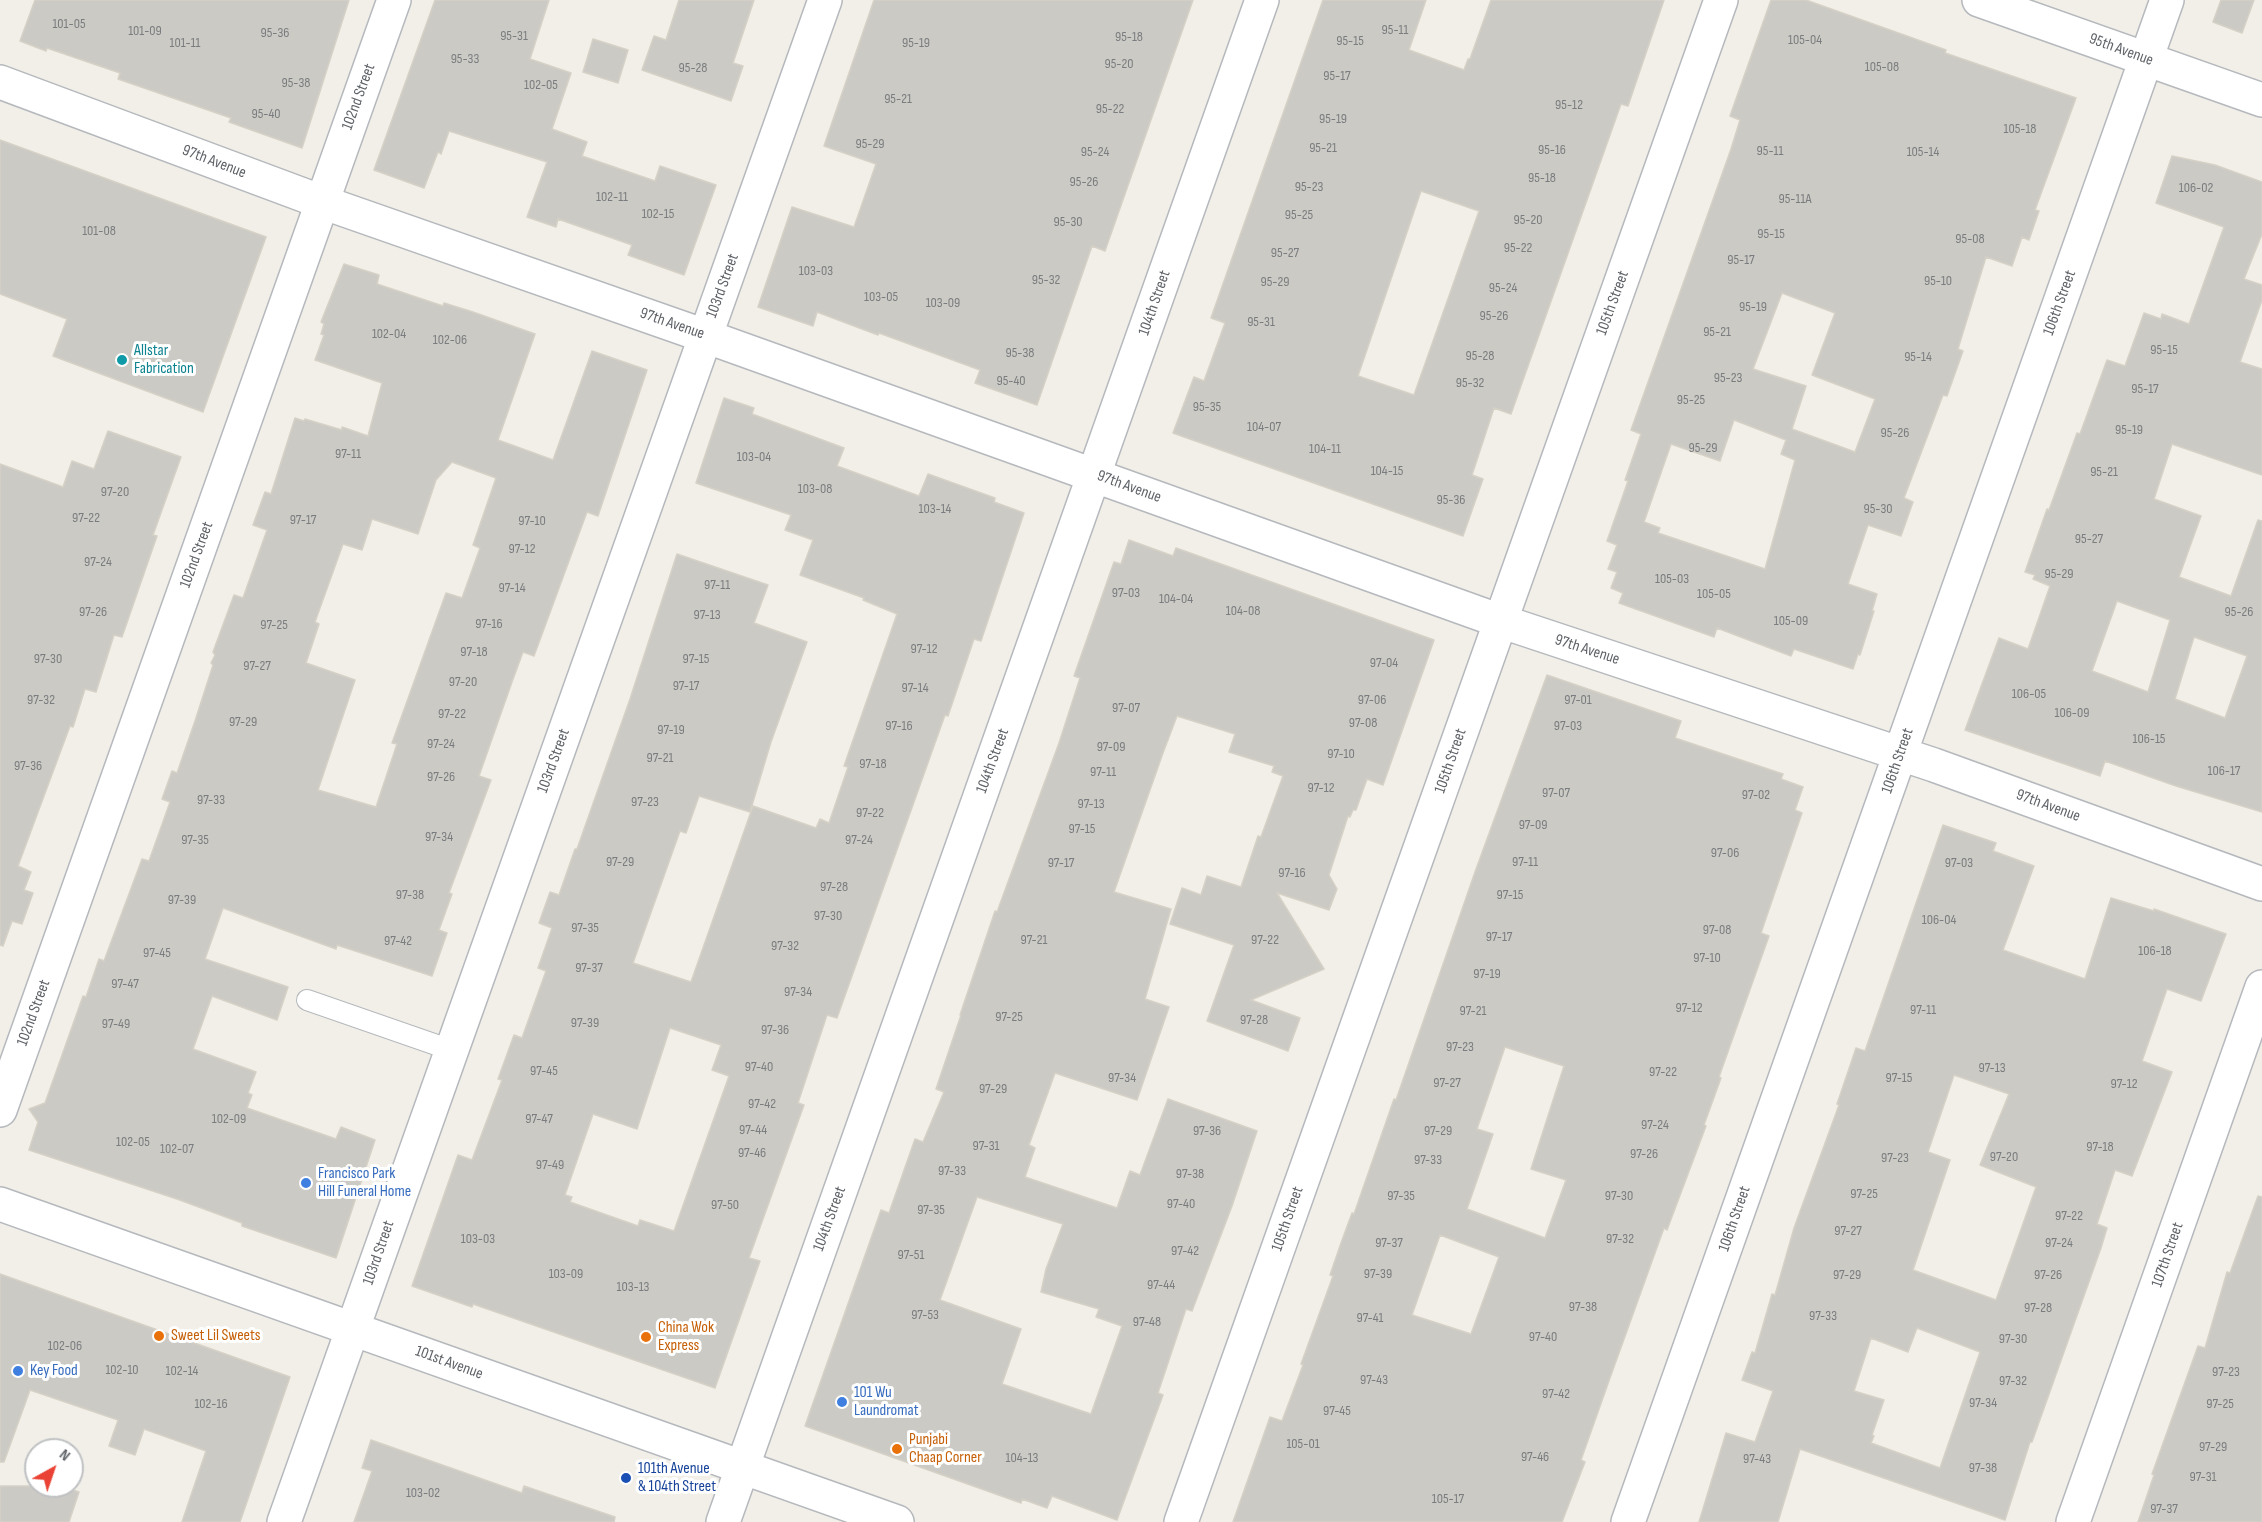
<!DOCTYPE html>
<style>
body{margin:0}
#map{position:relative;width:2262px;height:1522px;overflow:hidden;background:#f1efe8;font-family:"Sofia Sans Condensed",sans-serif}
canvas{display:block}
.north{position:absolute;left:24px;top:1438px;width:60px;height:60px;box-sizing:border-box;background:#fff;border:2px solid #bfc1c3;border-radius:50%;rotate:40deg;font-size:16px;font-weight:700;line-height:24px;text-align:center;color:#5f6368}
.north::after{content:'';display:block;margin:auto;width:21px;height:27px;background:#ea4335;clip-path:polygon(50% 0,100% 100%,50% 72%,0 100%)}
</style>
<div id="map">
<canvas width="2262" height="1522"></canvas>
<div class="north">N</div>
</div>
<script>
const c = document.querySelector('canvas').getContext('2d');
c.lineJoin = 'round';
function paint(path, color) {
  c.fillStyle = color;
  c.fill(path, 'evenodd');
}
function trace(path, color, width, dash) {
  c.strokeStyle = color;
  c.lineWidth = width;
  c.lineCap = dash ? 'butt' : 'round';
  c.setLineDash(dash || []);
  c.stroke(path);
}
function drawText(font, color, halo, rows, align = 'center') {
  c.font = font + ' "Sofia Sans Condensed",sans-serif';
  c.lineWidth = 6;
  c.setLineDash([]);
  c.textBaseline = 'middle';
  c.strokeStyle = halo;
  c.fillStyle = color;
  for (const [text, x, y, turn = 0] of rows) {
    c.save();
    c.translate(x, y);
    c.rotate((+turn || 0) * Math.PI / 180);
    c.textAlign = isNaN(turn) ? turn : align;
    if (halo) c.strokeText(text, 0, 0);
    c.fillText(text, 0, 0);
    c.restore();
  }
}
const building = new Path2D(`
 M 35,0 L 349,0 L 302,148 L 229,122 L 231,118 L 118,79 L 120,73 L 47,48 L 46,51 L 20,41 Z
 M 435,0 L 549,0 L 530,59 L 571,73 L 552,129 L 587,142 L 582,156 L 655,181 L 660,166 L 716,185 L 684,275 L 628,255 L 632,245 L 558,219 L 556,227 L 527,217 L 547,162 L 449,131 L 441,154 L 438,152 L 424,188 L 374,170 Z
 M 679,0 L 754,0 L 733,63 L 743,66 L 731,101 L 642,70 L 654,36 L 666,40 Z
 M 874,0 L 1193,0 L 1105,251 L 1092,246 L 1037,405 L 975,383 L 980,370 L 879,333 L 878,335 L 817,312 L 813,326 L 758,307 L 792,207 L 854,227 L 876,164 L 824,146 Z
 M 1323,0 L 1426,0 L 1409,50 L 1464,70 L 1468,59 L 1470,59 L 1491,0 L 1664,0 L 1628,106 L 1621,104 L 1511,414 L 1494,408 L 1472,475 L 1483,479 L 1463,536 L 1173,433 L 1194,377 L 1204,381 L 1225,323 L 1211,318 ZM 1421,191 L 1479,211 L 1414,395 L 1358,376 Z
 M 1771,0 L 1806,0 L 1946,50 L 1945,53 L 2076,98 L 2035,210 L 2039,211 L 2029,240 L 2022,237 L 2012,266 L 1986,257 L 1958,349 L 1963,351 L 1947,396 L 1943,395 L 1904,498 L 1913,502 L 1901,536 L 1868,525 L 1848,584 L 1877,594 L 1872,611 L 1874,611 L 1860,655 L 1858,654 L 1853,669 L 1794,649 L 1791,656 L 1717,628 L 1714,637 L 1619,603 L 1623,593 L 1611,588 L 1617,572 L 1608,569 L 1617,545 L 1607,541 L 1628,481 L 1625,480 L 1641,434 L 1631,430 L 1731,149 L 1740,120 L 1730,116 ZM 1782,293 L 1835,313 L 1812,375 L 1875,399 L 1855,452 L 1792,429 L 1806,386 L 1753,369 ZM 1734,420 L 1786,440 L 1781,454 L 1795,460 L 1765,569 L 1658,533 L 1660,528 L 1644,522 L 1671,444 L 1720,461 Z
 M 2221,0 L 2254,0 L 2242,33 L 2213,22 Z
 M 593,39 L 628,50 L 618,83 L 583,72 Z
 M 0,140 L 266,237 L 203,412 L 53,356 L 67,319 L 0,294 Z
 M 2172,156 L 2215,165 L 2262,182 L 2262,234 L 2244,279 L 2262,285 L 2262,300 L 2240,362 L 2262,369 L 2262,475 L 2172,444 L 2154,499 L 2201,516 L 2179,577 L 2231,596 L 2258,520 L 2262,521 L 2262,812 L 2176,786 L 2105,761 L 2100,776 L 1965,730 L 1999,638 L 2028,649 L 2050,586 L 2033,579 L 2035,575 L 2025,572 L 2047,509 L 2049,510 L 2077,433 L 2080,434 L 2107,360 L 2125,366 L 2144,313 L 2161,319 L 2162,314 L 2189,324 L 2224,227 L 2156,203 ZM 2117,601 L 2170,620 L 2148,692 L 2092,671 ZM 2194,637 L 2247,656 L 2225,718 L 2175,699 Z
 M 344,264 L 379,275 L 377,284 L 443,306 L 444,303 L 473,312 L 535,334 L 498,440 L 553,460 L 592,351 L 647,370 L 598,516 L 587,512 L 534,656 L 523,652 L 512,682 L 479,776 L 491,780 L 449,893 L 452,894 L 439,930 L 447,933 L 432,976 L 337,945 L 336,949 L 223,908 L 205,959 L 288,987 L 277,1020 L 212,996 L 193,1049 L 256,1072 L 248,1093 L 252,1095 L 247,1108 L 336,1139 L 341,1127 L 375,1140 L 336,1258 L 242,1226 L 242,1223 L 177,1199 L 29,1150 L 38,1122 L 29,1109 L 45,1103 L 83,996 L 86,997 L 99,959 L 104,961 L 142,859 L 149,861 L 170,802 L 162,799 L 172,771 L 177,773 L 195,721 L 213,665 L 211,663 L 215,655 L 213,652 L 234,595 L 243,598 L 267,530 L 253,525 L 265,492 L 271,494 L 295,418 L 304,421 L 305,419 L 342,430 L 342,427 L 368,436 L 382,383 L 315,360 L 324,335 L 321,334 L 324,324 L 321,322 ZM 452,462 L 496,478 L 473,545 L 480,548 L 462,598 L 446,593 L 392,743 L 397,744 L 376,807 L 318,790 L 355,680 L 306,663 L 319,624 L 315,622 L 343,544 L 362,550 L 372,519 L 418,534 L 436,480 Z
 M 724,398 L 754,408 L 752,414 L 844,448 L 837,466 L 919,496 L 928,474 L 995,498 L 994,502 L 1024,513 L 981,641 L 974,639 L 948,716 L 945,715 L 837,1018 L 827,1015 L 798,1103 L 804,1105 L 749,1258 L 760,1261 L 715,1388 L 473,1304 L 472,1307 L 412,1286 L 458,1155 L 472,1160 L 502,1080 L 498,1079 L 514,1035 L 522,1038 L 546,971 L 538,968 L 552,928 L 539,923 L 550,892 L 559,895 L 575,849 L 577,849 L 630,699 L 677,554 L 768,585 L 754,623 L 807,642 L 771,742 L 750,812 L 699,796 L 686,833 L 680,831 L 633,963 L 691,982 L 753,806 L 816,828 L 820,819 L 829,823 L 848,767 L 844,766 L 897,614 L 863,600 L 864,598 L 800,575 L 813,540 L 785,530 L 791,515 L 696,483 ZM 670,1028 L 721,1045 L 712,1070 L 729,1076 L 674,1231 L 640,1220 L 638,1226 L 570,1202 L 572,1197 L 565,1195 L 593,1114 L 637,1129 Z
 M 108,431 L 181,457 L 153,535 L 157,536 L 122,637 L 114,635 L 96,692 L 85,689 L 73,727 L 70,726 L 18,866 L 31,872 L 24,890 L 33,893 L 22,924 L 12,921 L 3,946 L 0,945 L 0,464 L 63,487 L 72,461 L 94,469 Z
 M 1129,540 L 1173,556 L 1176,548 L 1434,640 L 1383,785 L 1367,779 L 1356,810 L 1353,810 L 1350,817 L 1348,816 L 1329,875 L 1337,889 L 1329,910 L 1277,893 L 1324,969 L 1251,1000 L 1300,1018 L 1288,1051 L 1207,1021 L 1234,945 L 1170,924 L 1182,888 L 1201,895 L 1207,876 L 1241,887 L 1258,836 L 1261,837 L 1283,776 L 1272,772 L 1274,766 L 1229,752 L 1235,734 L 1177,716 L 1163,753 L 1114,892 L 1171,909 L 1145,999 L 1169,1007 L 1137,1100 L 1055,1073 L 1029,1145 L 1035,1148 L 1025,1177 L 1117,1208 L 1130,1171 L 1140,1175 L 1168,1099 L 1257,1131 L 1232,1206 L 1192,1311 L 1186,1309 L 1158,1393 L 1163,1395 L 1117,1520 L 1052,1496 L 1047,1508 L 1022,1499 L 1021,1503 L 805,1426 L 881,1210 L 889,1213 L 915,1139 L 923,1142 L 944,1092 L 936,1089 L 961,1015 L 960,1015 L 995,911 L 997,912 L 1059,743 L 1080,678 L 1074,676 L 1114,562 L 1121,564 ZM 977,1197 L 1063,1224 L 1046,1269 L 1041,1292 L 1099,1309 L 1096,1317 L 1122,1326 L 1091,1414 L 1002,1384 L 1021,1329 L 940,1300 Z
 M 1547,675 L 1681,721 L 1675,738 L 1783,774 L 1781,779 L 1803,787 L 1795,810 L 1802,813 L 1761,933 L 1769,936 L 1719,1077 L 1721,1078 L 1704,1125 L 1706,1126 L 1667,1230 L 1664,1228 L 1610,1378 L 1581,1460 L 1585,1462 L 1562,1522 L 1233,1522 L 1270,1417 L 1282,1421 L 1303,1365 L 1301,1364 L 1333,1276 L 1330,1275 L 1341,1243 L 1352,1213 L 1354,1214 L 1394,1099 L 1396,1100 L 1475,872 ZM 1505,1047 L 1564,1066 L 1531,1169 L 1566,1180 L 1545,1238 L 1467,1209 L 1493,1134 L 1477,1129 ZM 1440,1235 L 1499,1257 L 1471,1334 L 1412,1315 Z
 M 1943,825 L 1996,843 L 1993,851 L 2034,866 L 2003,950 L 2085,979 L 2111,898 L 2154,911 L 2154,909 L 2226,934 L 2201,1001 L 2167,989 L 2142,1061 L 2172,1072 L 2132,1176 L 2115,1170 L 2097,1224 L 2107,1228 L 2101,1248 L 2032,1442 L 2030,1442 L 2005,1520 L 1800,1449 L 1778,1522 L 1699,1522 L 1726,1433 L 1755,1442 L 1773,1391 L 1742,1380 L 1752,1352 L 1755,1353 L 1772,1294 L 1775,1295 L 1794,1228 L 1839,1105 L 1837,1104 L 1856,1048 L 1865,1051 ZM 1954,1075 L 2009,1094 L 1980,1165 L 2036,1187 L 1996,1300 L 1913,1270 L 1950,1160 L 1928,1152 ZM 1917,1328 L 1980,1352 L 1940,1468 L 1871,1443 L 1874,1436 L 1872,1435 L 1884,1400 L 1854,1391 L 1871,1338 L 1908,1352 Z
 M 2258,1196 L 2262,1197 L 2262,1522 L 2138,1522 L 2154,1475 L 2152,1474 L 2198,1346 L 2205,1348 L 2227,1272 L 2230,1273 Z
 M 0,1274 L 290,1377 L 240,1522 L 182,1522 L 206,1451 L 144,1429 L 135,1455 L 109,1446 L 118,1420 L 30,1390 L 4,1462 L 0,1462 Z
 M 371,1440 L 522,1493 L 524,1486 L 615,1517 L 614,1522 L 354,1522 L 372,1471 L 362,1468 Z
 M 0,1486 L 61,1486 L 79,1492 L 69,1522 L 0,1522 Z`);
paint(building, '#cccac5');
trace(building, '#d6d1c6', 1.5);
const lane = new Path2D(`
 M 307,1000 L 451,1050`);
const street = new Path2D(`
 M 1979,0 L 2262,100
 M 0,82 L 322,202 L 705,336 L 1500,621 L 1934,765 L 2262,884
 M 0,1110 L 394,0
 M 0,1204 L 897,1522
 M 284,1522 L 825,0
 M 723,1522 L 1262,0
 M 1181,1522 L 1721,0
 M 1628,1522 L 2167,0
 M 2073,1522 L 2262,987`);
trace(lane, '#b5b8bc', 22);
trace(street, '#b5b8bc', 36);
trace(lane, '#fff', 20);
trace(street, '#fff', 33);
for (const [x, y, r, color] of [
 [122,360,6,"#0f9aa8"],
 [306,1183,6,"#3f7fe0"],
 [159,1336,6,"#e8710a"],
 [646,1337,6,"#e8710a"],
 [18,1371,6,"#3f7fe0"],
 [842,1402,6,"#3f7fe0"],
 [897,1449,6,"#e8710a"],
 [626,1478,6,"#1a4fb4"]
]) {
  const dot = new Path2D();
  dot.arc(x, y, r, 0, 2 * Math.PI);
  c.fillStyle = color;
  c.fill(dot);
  trace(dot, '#fff', 2);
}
drawText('14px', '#7a7d7f', null, [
 ["101-05",69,24],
 ["95-11",1395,30],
 ["101-09",145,31],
 ["95-36",275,33],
 ["95-31",514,36],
 ["95-18",1129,37],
 ["105-04",1805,40],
 ["95-15",1350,41],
 ["101-11",185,43],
 ["95-19",916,43],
 ["95-33",465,59],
 ["95-20",1119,64],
 ["105-08",1882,67],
 ["95-28",693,68],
 ["95-17",1337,76],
 ["95-38",296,83],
 ["102-05",541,85],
 ["95-21",898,99],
 ["95-12",1569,105],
 ["95-22",1110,109],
 ["95-40",266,114],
 ["95-19",1333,119],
 ["105-18",2020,129],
 ["95-29",870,144],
 ["95-21",1323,148],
 ["95-16",1552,150],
 ["95-11",1770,151],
 ["95-24",1095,152],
 ["105-14",1923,152],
 ["95-18",1542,178],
 ["95-26",1084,182],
 ["95-23",1309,187],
 ["106-02",2196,188],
 ["102-11",612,197],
 ["95-11A",1795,199],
 ["102-15",658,214],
 ["95-25",1299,215],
 ["95-20",1528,220],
 ["95-30",1068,222],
 ["101-08",99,231],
 ["95-15",1771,234],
 ["95-08",1970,239],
 ["95-22",1518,248],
 ["95-27",1285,253],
 ["95-17",1741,260],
 ["103-03",816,271],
 ["95-32",1046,280],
 ["95-10",1938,281],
 ["95-29",1275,282],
 ["95-24",1503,288],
 ["103-05",881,297],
 ["103-09",943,303],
 ["95-19",1753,307],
 ["95-26",1494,316],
 ["95-31",1261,322],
 ["95-21",1717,332],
 ["102-04",389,334],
 ["102-06",450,340],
 ["95-15",2164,350],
 ["95-38",1020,353],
 ["95-28",1480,356],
 ["95-14",1918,357],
 ["95-23",1728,378],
 ["95-40",1011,381],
 ["95-32",1470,383],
 ["95-17",2145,389],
 ["95-25",1691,400],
 ["95-35",1207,407],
 ["104-07",1264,427],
 ["95-19",2129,430],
 ["95-26",1895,433],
 ["95-29",1703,448],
 ["104-11",1325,449],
 ["97-11",348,454],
 ["103-04",754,457],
 ["104-15",1387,471],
 ["95-21",2104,472],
 ["103-08",815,489],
 ["97-20",115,492],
 ["95-36",1451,500],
 ["103-14",935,509],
 ["95-30",1878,509],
 ["97-22",86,518],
 ["97-17",303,520],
 ["97-10",532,521],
 ["95-27",2089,539],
 ["97-12",522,549],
 ["97-24",98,562],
 ["95-29",2059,574],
 ["105-03",1672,579],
 ["97-11",717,585],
 ["97-14",512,588],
 ["97-03",1126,593],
 ["105-05",1714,594],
 ["104-04",1176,599],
 ["104-08",1243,611],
 ["97-26",93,612],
 ["95-26",2239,612],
 ["97-13",707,615],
 ["105-09",1791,621],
 ["97-16",489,624],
 ["97-25",274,625],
 ["97-12",924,649],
 ["97-18",474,652],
 ["97-30",48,659],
 ["97-15",696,659],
 ["97-04",1384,663],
 ["97-27",257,666],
 ["97-20",463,682],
 ["97-17",686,686],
 ["97-14",915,688],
 ["106-05",2029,694],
 ["97-32",41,700],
 ["97-06",1372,700],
 ["97-01",1578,700],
 ["97-07",1126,708],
 ["106-09",2072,713],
 ["97-22",452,714],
 ["97-29",243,722],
 ["97-08",1363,723],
 ["97-16",899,726],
 ["97-03",1568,726],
 ["97-19",671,730],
 ["106-15",2149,739],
 ["97-24",441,744],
 ["97-09",1111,747],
 ["97-10",1341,754],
 ["97-21",660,758],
 ["97-18",873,764],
 ["97-36",28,766],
 ["106-17",2224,771],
 ["97-11",1103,772],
 ["97-26",441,777],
 ["97-12",1321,788],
 ["97-07",1556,793],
 ["97-02",1756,795],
 ["97-33",211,800],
 ["97-23",645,802],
 ["97-13",1091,804],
 ["97-22",870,813],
 ["97-09",1533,825],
 ["97-15",1082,829],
 ["97-34",439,837],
 ["97-35",195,840],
 ["97-24",859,840],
 ["97-06",1725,853],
 ["97-29",620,862],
 ["97-11",1525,862],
 ["97-17",1061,863],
 ["97-03",1959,863],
 ["97-16",1292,873],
 ["97-28",834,887],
 ["97-38",410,895],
 ["97-15",1510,895],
 ["97-39",182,900],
 ["97-30",828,916],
 ["106-04",1939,920],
 ["97-35",585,928],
 ["97-08",1717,930],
 ["97-17",1499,937],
 ["97-21",1034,940],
 ["97-22",1265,940],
 ["97-42",398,941],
 ["97-32",785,946],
 ["106-18",2155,951],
 ["97-45",157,953],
 ["97-10",1707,958],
 ["97-37",589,968],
 ["97-19",1487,974],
 ["97-47",125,984],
 ["97-34",798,992],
 ["97-12",1689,1008],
 ["97-11",1923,1010],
 ["97-21",1473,1011],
 ["97-25",1009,1017],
 ["97-28",1254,1020],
 ["97-39",585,1023],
 ["97-49",116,1024],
 ["97-36",775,1030],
 ["97-23",1460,1047],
 ["97-40",759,1067],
 ["97-13",1992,1068],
 ["97-45",544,1071],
 ["97-22",1663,1072],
 ["97-34",1122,1078],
 ["97-15",1899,1078],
 ["97-27",1447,1083],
 ["97-12",2124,1084],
 ["97-29",993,1089],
 ["97-42",762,1104],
 ["102-09",229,1119],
 ["97-47",539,1119],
 ["97-24",1655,1125],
 ["97-44",753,1130],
 ["97-36",1207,1131],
 ["97-29",1438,1131],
 ["102-05",133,1142],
 ["97-31",986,1146],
 ["97-18",2100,1147],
 ["102-07",177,1149],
 ["97-46",752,1153],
 ["97-26",1644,1154],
 ["97-20",2004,1157],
 ["97-23",1895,1158],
 ["97-33",1428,1160],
 ["97-49",550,1165],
 ["97-33",952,1171],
 ["97-38",1190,1174],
 ["97-25",1864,1194],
 ["97-35",1401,1196],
 ["97-30",1619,1196],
 ["97-40",1181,1204],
 ["97-50",725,1205],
 ["97-35",931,1210],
 ["97-22",2069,1216],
 ["97-27",1848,1231],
 ["103-03",478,1239],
 ["97-32",1620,1239],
 ["97-37",1389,1243],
 ["97-24",2059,1243],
 ["97-42",1185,1251],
 ["97-51",911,1255],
 ["103-09",566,1274],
 ["97-39",1378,1274],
 ["97-29",1847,1275],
 ["97-26",2048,1275],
 ["97-44",1161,1285],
 ["103-13",633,1287],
 ["97-38",1583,1307],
 ["97-28",2038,1308],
 ["97-53",925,1315],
 ["97-33",1823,1316],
 ["97-41",1370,1318],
 ["97-48",1147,1322],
 ["97-40",1543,1337],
 ["97-30",2013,1339],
 ["102-06",65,1346],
 ["102-10",122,1370],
 ["102-14",182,1371],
 ["97-23",2226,1372],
 ["97-43",1374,1380],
 ["97-32",2013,1381],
 ["97-42",1556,1394],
 ["97-34",1983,1403],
 ["102-16",211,1404],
 ["97-25",2220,1404],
 ["97-45",1337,1411],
 ["105-01",1303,1444],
 ["97-29",2213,1447],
 ["97-46",1535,1457],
 ["104-13",1022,1458],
 ["97-43",1757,1459],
 ["97-38",1983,1468],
 ["97-31",2203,1477],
 ["103-02",423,1493],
 ["105-17",1448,1499],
 ["97-37",2164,1509]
]);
drawText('16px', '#5f6368', '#fff', [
 ["95th Avenue",2121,50,20],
 ["102nd Street",359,97,-70],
 ["97th Avenue",214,162,21],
 ["103rd Street",723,286,-70],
 ["104th Street",1155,303,-71],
 ["105th Street",1613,303,-70],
 ["106th Street",2060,303,-70],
 ["97th Avenue",672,324,19],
 ["97th Avenue",1129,487,20],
 ["102nd Street",197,555,-70],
 ["97th Avenue",1587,650,18],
 ["103rd Street",554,761,-70],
 ["104th Street",993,761,-70],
 ["105th Street",1451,761,-71],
 ["106th Street",1898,761,-71],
 ["97th Avenue",2048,806,20],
 ["102nd Street",34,1013,-70],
 ["104th Street",830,1219,-70],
 ["105th Street",1288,1219,-71],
 ["106th Street",1735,1219,-71],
 ["103rd Street",379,1253,-71],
 ["107th Street",2168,1255,-71],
 ["101st Avenue",449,1363,20]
]);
drawText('16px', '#0d838f', '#fff', [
 ["Allstar",134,351],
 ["Fabrication",134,369]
], 'left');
drawText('16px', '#366cbe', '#fff', [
 ["Francisco Park",318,1174],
 ["Hill Funeral Home",318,1192],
 ["Key Food",30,1371],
 ["101 Wu",854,1393],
 ["Laundromat",854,1411]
], 'left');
drawText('16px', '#c56008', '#fff', [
 ["China Wok",658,1328],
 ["Express",658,1346],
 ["Sweet Lil Sweets",171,1336],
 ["Punjabi",909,1440],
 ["Chaap Corner",909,1458]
], 'left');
drawText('16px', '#164399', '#fff', [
 ["101th Avenue",638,1469],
 ["& 104th Street",638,1487]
], 'left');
</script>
